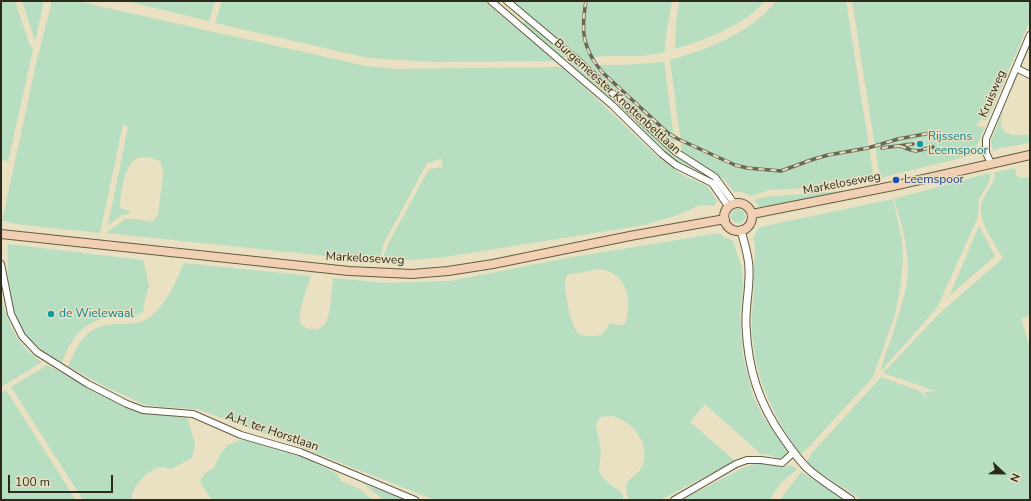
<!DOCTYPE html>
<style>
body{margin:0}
#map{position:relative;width:1031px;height:501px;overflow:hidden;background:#e9e1c1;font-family:"Nunito Sans",sans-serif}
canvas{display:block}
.frame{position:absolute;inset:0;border:2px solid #2d2a1e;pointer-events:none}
.north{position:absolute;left:983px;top:453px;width:40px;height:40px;-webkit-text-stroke:3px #e9e1c1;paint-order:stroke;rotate:112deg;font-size:11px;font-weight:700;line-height:16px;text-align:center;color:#2d2a1e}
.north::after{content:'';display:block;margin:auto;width:14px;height:18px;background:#2d2a1e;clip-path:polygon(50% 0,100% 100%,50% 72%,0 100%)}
.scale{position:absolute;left:8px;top:475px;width:105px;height:18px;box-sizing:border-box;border:2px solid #2d2a1e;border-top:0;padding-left:5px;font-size:12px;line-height:14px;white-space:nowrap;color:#2d2a1e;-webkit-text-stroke:3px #e9e1c1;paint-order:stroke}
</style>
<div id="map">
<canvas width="1031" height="501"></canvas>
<div class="frame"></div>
<div class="north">N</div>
<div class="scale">100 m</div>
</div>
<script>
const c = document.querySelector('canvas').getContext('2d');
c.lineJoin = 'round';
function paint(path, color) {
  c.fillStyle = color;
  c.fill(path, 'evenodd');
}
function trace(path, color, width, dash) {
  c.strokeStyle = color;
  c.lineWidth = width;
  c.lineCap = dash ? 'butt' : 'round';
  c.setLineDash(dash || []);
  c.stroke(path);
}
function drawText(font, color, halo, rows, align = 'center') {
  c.font = font + ' "Nunito Sans",sans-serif';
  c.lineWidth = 3;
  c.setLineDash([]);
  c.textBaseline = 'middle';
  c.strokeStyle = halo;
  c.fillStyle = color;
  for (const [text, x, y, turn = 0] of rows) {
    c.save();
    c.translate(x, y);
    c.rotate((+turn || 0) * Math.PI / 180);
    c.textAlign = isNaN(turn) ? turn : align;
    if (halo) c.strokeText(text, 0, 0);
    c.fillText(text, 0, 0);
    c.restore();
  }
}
paint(new Path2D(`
 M 1,1 L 15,1 L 29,43 L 33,50 L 8,161 L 1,160 Z
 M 22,1 L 44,1 L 35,41 Z
 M 52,1 L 76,1 L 366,66 L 395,69 L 563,67 L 659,158 L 684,176 L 707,186 L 717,201 L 714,206 L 700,205 L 681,214 L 644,225 L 445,257 L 425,259 L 384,261 L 384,255 L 389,242 L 429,169 L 443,167 L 441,159 L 427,163 L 384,243 L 379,261 L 365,260 L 106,233 L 125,219 L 136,219 L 152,222 L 158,215 L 163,173 L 161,162 C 137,150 129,160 123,183 C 121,191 120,199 120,208 L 130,211 L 129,214 L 122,215 L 108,225 L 128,127 L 123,125 L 100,233 L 23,225 L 2,221 L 36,64 Z
 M 125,1 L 215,1 L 209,21 Z
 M 222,1 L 484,1 L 556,61 L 432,62 L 368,58 L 215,23 Z
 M 512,1 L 672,1 L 665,42 L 665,52 C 642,59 618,54 594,57 L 595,65 L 622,65 L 664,62 L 675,146 L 589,65 Z
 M 679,1 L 765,1 C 742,27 707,39 675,49 L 676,23 Z
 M 776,1 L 846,1 L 874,179 L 843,186 L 769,190 L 751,196 L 742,192 L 734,192 L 725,180 L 682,151 L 670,60 C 708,49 751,33 776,1 Z
 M 852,1 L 1030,1 L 1030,21 L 987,121 L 982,119 L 975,126 L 985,127 L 973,155 L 880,178 Z
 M 526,20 L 567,54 L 563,59 L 522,25 Z
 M 576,61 L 667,148 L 687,164 L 704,174 L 713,181 L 687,170 L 664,153 L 569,63 Z
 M 1003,111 L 1001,124 L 1004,132 L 1013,135 L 1030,135 L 1030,143 L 1000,148 L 993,151 L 991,141 Z
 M 1015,168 L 1016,175 L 1020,178 L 1030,177 L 1030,315 L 1021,318 L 1030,348 L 1030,500 L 862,500 L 813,468 L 807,461 L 812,453 L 881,377 L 917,390 L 921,392 L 928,400 L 924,392 L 936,391 L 883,373 L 939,314 L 1003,258 C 994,241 973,217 984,197 C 989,187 995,183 995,172 Z
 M 989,173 L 991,175 L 989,182 L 979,199 L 978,217 L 937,308 L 881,371 C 883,357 890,344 894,330 C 898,315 904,299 907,283 C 911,254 902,226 894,199 Z
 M 841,191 L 773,206 L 760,207 L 754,200 L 765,197 Z
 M 893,199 L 902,240 L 903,258 L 901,283 L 895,315 L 873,377 L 807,449 L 800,454 C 771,412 751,371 752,319 C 752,307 754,296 754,285 C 754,279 753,273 754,267 C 755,254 756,249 753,237 L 760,227 Z
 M731 216a7 7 0 1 1 14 0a7 7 0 1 1-14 0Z
 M 979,226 L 995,256 L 949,296 L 951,292 Z
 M 719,233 L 724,237 L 733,241 L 742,268 L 743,285 L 740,317 L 743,358 L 753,396 L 764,418 L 786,447 L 788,454 L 786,458 L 782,460 L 770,455 L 761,454 L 705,404 L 690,422 L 735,461 L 660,500 L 629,500 C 620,474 637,481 643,464 C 650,444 634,423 615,417 C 610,415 604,417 600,417 L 596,426 L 601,451 L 599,472 C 603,477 606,482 611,485 C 617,490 624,491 623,500 L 435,500 L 298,446 L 197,409 L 160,407 L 143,404 L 100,384 L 68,366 C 79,343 86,325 115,324 C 127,324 139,325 150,317 C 167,304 176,281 184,263 L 311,276 C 308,286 296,314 301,324 C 303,327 308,329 311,329 C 317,330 322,328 325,324 C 331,314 332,290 333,278 L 387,283 L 450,281 L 567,258 ZM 600,269 C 606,270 615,273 620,279 C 629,290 631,314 624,325 L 618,325 L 610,323 C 608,326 606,331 603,333 C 600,336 595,336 591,336 C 586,336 581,336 577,332 C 570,324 562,283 567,275 Z
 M 8,244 L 143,260 L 149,285 L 144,303 L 143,312 C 134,318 123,317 113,317 C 98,317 81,327 73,340 C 68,346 65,355 62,363 C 50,355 37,348 27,337 C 7,315 7,272 8,244 Z
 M 1,296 C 7,323 18,347 42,362 L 1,387 Z
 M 47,365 L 101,394 L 129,407 L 144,413 L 168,416 L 187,416 L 195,444 L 192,458 L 171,469 C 168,469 165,467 162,467 C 150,467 129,489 132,500 L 83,500 L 11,387 Z
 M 6,390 L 76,500 L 1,500 L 1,393 Z
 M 243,439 L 299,455 L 338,474 L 341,481 L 359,489 L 373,500 L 212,500 L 200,482 C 203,474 207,472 214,468 L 220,454 L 228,445 Z
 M 755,464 L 764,464 L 782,468 L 791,465 L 797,469 L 782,482 L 769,500 L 681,500 L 745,467 Z
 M 801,472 L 845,500 L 780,500 Z
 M 362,483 L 406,500 L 384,500 Z`), '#b7dec1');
const minor = new Path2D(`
 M 491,1 L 612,105 L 662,154 L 676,165 L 712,183 L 728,206
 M 507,1 L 575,58 L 676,152 L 715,177 L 734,203
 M 1016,68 L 1030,75
 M 991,163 L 986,153 L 986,139 L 1030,35
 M 1,264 L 11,314 L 22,336 L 37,352 L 88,384 L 127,404 L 143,410 L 193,414 L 241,435 L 300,452 L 415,500
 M 674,500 L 736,464 L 747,460 L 761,460 L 782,463 L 793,453`);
const tertiary = new Path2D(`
 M 741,230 C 744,243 749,256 749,269 C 750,288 745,307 746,326 C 748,370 759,404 784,439 C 791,449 798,459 807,468 C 820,480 836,489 851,500`);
const secondary = new Path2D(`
 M724 217a14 14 0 1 1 28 0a14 14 0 1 1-28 0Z
 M 752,214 L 893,186 L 1030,155
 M 1,234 L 349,271 L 412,274 L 448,271 L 493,264 L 630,236 L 725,219`);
trace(minor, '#635c41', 8);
trace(tertiary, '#635c41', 9);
trace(secondary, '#635c41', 10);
trace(minor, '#fff', 6);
trace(tertiary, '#fff', 7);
trace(secondary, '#f1d0b3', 8);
const rail = new Path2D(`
 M 586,1 C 581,30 582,48 602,72 L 668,133 L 678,139 L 735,165 L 747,168 L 781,171 L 811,160 L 828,155 L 868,148 L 898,139 L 936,132
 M 900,146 L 911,150 L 916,151 L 933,147
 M 882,148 L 913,144`);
trace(rail, '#6c6755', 3.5);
trace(rail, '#e9e1c1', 2, [6]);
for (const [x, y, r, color] of [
 [920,144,4,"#0f9aa8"],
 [896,180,4,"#1a4fb4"],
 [51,314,4,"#0f9aa8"]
]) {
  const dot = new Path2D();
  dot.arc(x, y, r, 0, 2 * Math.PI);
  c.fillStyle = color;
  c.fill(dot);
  trace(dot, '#e9e1c1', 1.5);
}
drawText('12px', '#2d2a1e', '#e9e1c1', [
 ["Kruisweg",993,94,-67],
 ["Burgemeester Knottenbeltlaan",617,97,42],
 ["Markeloseweg",842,184,-11],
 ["Markeloseweg",365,259,3],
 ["A.H. ter Horstlaan",272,432,19]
]);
drawText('12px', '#0d838f', '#e9e1c1', [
 ["Rijssens",928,137],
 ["Leemspoor",928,151],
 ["de Wielewaal",59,314]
], 'left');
drawText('12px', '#164399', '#e9e1c1', [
 ["Leemspoor",904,180]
], 'left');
</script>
